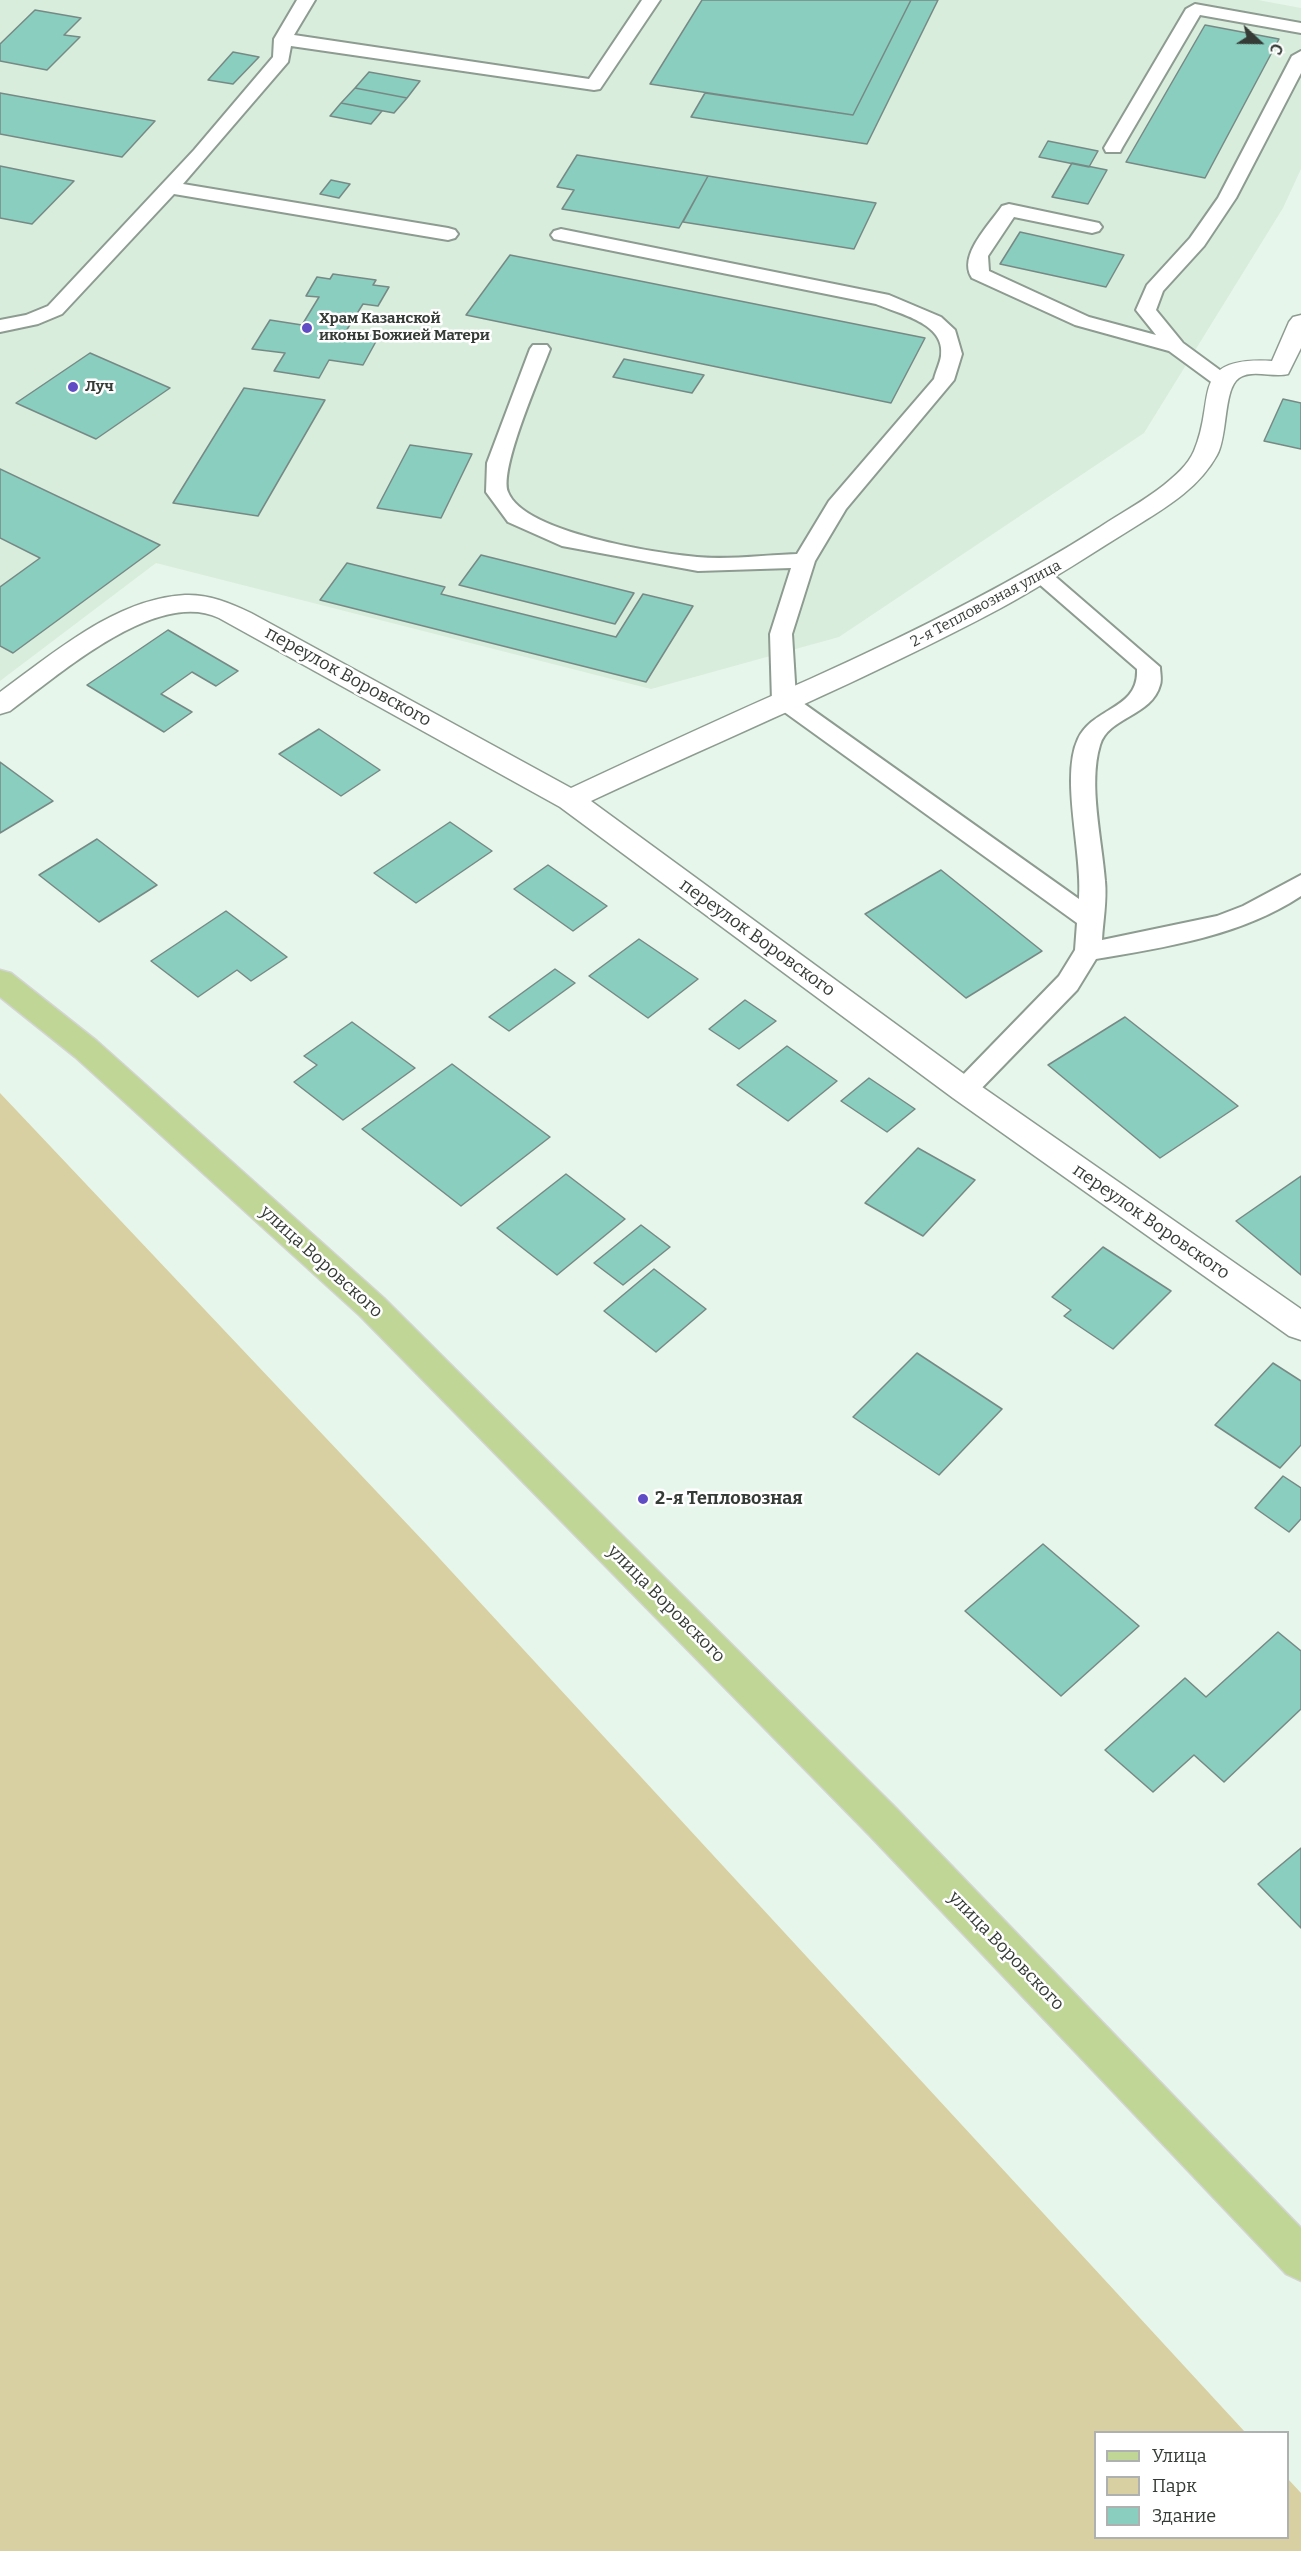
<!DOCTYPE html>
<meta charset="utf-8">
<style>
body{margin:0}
#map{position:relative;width:1301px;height:2551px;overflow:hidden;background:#e7f6ea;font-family:Bitter,serif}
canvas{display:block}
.legend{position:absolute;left:1094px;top:2431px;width:195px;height:108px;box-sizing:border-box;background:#fff;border:2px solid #aeb1af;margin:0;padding:8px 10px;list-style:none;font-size:18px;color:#353b36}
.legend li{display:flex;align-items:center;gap:12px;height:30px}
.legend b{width:30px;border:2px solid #aeb1af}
.north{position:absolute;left:1229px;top:12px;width:60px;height:60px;-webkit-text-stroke:4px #fff;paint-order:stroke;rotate:112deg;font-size:16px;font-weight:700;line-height:24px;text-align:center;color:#353b36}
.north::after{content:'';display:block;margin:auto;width:21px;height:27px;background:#353b36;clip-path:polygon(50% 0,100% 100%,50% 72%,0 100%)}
</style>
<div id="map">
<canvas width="1301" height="2551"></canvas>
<ul class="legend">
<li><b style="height:8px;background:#c0d696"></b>Улица</li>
<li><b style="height:16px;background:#d8d0a2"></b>Парк</li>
<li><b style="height:16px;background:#8acebf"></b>Здание</li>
</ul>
<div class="north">С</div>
</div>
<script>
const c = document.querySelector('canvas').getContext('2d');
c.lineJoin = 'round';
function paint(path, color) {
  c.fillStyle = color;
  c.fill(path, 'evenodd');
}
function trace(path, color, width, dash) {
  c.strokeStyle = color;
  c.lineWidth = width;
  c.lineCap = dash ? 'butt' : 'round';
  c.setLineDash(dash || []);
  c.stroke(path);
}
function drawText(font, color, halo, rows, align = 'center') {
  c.font = font + ' Bitter,serif';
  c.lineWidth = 5;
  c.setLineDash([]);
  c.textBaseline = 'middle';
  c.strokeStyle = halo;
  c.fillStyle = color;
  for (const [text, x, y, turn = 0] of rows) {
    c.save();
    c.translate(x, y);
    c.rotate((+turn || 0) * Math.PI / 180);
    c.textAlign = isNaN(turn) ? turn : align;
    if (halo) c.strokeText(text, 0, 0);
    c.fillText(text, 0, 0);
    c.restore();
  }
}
paint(new Path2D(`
 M 0,0 L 1258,0 L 1301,8 L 1301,169 L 1283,208 L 1144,433 L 839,637 L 651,689 L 156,563 L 0,681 Z`), '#d8eddc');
paint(new Path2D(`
 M 0,1093 L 428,1546 L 1245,2432 L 1096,2432 L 1096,2538 L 1288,2538 L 1288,2479 L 1301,2493 L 1301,2551 L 0,2551 Z`), '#d8d0a2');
const building = new Path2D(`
 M 702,0 L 911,0 L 853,115 L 650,84 Z
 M 911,0 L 938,0 L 867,144 L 691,117 L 705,93 L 853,115 Z
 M 35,10 L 81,18 L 64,35 L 80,37 L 47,70 L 0,61 L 0,44 Z
 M 1205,25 L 1279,39 L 1205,178 L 1126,162 Z
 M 233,52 L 259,57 L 233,84 L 208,80 Z
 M 369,72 L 420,81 L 407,98 L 355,88 Z
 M 355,88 L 407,98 L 394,113 L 341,103 Z
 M 0,93 L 155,121 L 122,157 L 0,134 Z
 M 341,103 L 382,111 L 371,124 L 330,116 Z
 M 1048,141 L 1098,151 L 1089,167 L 1039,157 Z
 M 577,155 L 708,176 L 679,228 L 562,209 L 574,190 L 557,187 Z
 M 1072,163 L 1107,170 L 1088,204 L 1052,197 Z
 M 0,166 L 74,181 L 32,224 L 0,218 Z
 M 708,176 L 876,203 L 854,249 L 683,222 Z
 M 331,180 L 350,184 L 339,198 L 320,194 Z
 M 1020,232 L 1124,255 L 1106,287 L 1000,264 Z
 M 510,255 L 925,338 L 891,403 L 466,315 Z
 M 333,274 L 376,280 L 373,285 L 389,287 L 378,306 L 363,304 L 346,331 L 379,336 L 363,365 L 329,360 L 319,378 L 274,371 L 285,353 L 252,349 L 270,320 L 302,325 L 319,297 L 306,296 L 317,277 L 330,279 Z
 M 90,353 L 170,388 L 96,439 L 16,403 Z
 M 624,359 L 704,375 L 692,393 L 613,377 Z
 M 244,388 L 325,400 L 258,516 L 173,503 Z
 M 1283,399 L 1301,403 L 1301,449 L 1264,441 Z
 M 410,445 L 472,454 L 441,518 L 377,508 Z
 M 0,469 L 160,545 L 13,653 L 0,646 L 0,587 L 40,558 L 0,538 Z
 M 481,555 L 634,593 L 615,624 L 459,585 Z
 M 347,563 L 445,587 L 441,594 L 616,637 L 643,594 L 693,606 L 646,682 L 320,600 Z
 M 168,630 L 238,671 L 216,686 L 192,672 L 161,694 L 192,712 L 164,732 L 87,685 Z
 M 319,729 L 380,770 L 341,796 L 279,754 Z
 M 0,762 L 53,801 L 0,833 Z
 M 450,822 L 492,851 L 416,903 L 374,873 Z
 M 97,839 L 157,885 L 99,922 L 39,875 Z
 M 548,865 L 607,906 L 573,931 L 514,889 Z
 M 941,870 L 1042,951 L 966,998 L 865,914 Z
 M 226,911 L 287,957 L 251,981 L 237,970 L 198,997 L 151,961 Z
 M 639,939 L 698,979 L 648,1018 L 589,976 Z
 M 555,969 L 575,983 L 509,1031 L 489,1017 Z
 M 745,1000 L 776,1021 L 739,1049 L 709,1029 Z
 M 1125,1017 L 1238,1106 L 1160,1158 L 1048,1065 Z
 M 352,1022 L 415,1068 L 343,1120 L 294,1082 L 317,1065 L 304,1056 Z
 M 787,1046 L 837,1081 L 788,1121 L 737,1085 Z
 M 452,1064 L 550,1137 L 461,1206 L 362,1129 Z
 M 869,1078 L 915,1109 L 887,1132 L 841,1101 Z
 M 918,1148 L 975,1180 L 923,1236 L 865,1203 Z
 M 566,1174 L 625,1219 L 557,1275 L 497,1228 Z
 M 1301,1176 L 1301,1275 L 1236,1221 Z
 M 641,1225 L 670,1247 L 623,1285 L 594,1263 Z
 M 1103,1247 L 1171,1291 L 1113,1349 L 1064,1316 L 1071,1310 L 1052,1297 Z
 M 654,1269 L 706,1309 L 656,1352 L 604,1311 Z
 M 917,1353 L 1002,1409 L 939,1475 L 853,1417 Z
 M 1273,1363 L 1301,1381 L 1301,1445 L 1280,1468 L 1215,1425 Z
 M 1283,1476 L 1301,1488 L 1301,1519 L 1289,1532 L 1255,1508 Z
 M 1043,1544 L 1139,1626 L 1061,1696 L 965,1611 Z
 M 1278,1632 L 1301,1651 L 1301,1709 L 1224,1782 L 1194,1755 L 1153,1792 L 1105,1750 L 1185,1678 L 1206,1697 Z
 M 1301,1848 L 1301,1928 L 1258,1884 Z`);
paint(building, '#8acebf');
trace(building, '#778985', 1.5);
const lane = new Path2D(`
 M 297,0 L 315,0 L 294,35 L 589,79 L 642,0 L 660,0 L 600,89 L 594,90 L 291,46 L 288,62 L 183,184 L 448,228 L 455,230 L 458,234 L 455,238 L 448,240 L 174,194 L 62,314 L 38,324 L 0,332 L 0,320 L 26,315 L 48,306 L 194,150 L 273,57 L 274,39 Z
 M 1195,4 L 1301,23 L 1301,33 L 1200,15 L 1122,148 L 1120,152 L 1106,152 L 1104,148 L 1186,9 Z
 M 1301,51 L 1301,73 L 1236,198 L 1204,246 L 1163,291 L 1156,310 L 1183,343 L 1228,376 L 1231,380 L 1228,384 L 1214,384 L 1169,351 L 1075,325 L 972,278 C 957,256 990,224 1002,206 L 1009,204 L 1099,223 L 1102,227 L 1099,231 L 1092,233 L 1014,217 L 988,256 L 989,271 L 1089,317 L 1156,335 L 1136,310 L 1147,285 L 1190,238 L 1218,198 L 1292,56 Z
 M 561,229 L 889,295 L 941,317 L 955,330 L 962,354 L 954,380 L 846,509 L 815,561 L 792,634 L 796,698 L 1079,899 C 1083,855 1060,777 1078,739 C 1094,706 1139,710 1137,669 L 1031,577 L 1034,572 L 1050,572 L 1160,667 C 1160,672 1162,680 1160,685 C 1152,716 1108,717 1100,745 C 1088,784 1102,840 1105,881 C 1107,901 1103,921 1102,940 L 1217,916 L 1243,906 L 1301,875 L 1301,896 C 1240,936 1167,947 1096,959 L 1077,990 L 973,1097 L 964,1100 L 955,1097 L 951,1090 L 955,1083 L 1059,976 L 1075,950 L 1077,923 L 776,706 L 772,701 L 770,634 L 791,568 L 698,571 L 562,546 L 508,522 L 486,492 L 487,463 L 530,349 L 533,345 L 547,345 L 550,349 C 540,376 499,469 508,492 C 524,533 656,553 697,557 C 729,560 764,555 797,554 L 829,501 L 934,379 C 936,371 940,363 941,356 C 946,323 899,314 876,304 L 554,239 L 551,235 L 554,231 Z`);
const street = new Path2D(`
 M 1301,315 L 1301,348 L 1288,374 C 1274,378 1252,369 1239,378 C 1223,389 1228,436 1217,455 C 1200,486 1170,505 1141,523 C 1094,552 1049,582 1001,608 C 868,679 728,737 591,801 L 975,1082 L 1301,1309 L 1301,1340 L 1289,1336 L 953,1098 L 560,807 L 219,618 C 156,588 58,676 10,711 L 0,714 L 0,692 C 54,653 115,599 185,595 C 209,594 230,603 251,613 L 571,788 C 650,751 730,714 810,679 C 910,634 1007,586 1100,527 C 1121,513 1144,501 1164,485 C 1175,476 1188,465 1194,451 C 1217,400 1187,356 1272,361 L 1289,322 L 1293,317 Z`);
const primary = new Path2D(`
 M 0,970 L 11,973 L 97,1041 L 384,1298 L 897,1809 L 1301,2228 L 1301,2281 L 1286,2274 L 869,1835 L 360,1316 L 75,1057 L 0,997 Z`);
trace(lane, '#8d9b90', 4);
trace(street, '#8d9b90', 3);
trace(primary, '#d3d4d3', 3);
paint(lane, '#fff');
paint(street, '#fff');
paint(primary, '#c0d696');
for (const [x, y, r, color] of [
 [307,328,6,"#604cc5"],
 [73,387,6,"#604cc5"],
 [643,1499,6,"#604cc5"]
]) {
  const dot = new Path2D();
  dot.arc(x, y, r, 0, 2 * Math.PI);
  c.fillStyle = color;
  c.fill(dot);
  trace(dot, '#fff', 2);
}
drawText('bold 15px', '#353b36', '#fff', [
 ["Храм Казанской",319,319],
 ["иконы Божией Матери",319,336],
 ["Луч",85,387]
], 'left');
drawText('15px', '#353b36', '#fff', [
 ["2-я Тепловозная улица",986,604,-28]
]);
drawText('18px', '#353b36', '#fff', [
 ["переулок Воровского",348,677,29],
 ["переулок Воровского",757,938,36],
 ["переулок Воровского",1151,1222,35],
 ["улица Воровского",321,1262,42],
 ["улица Воровского",666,1604,45],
 ["улица Воровского",1006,1951,46]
]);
drawText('bold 18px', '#353b36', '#fff', [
 ["2-я Тепловозная",655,1499]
], 'left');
</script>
